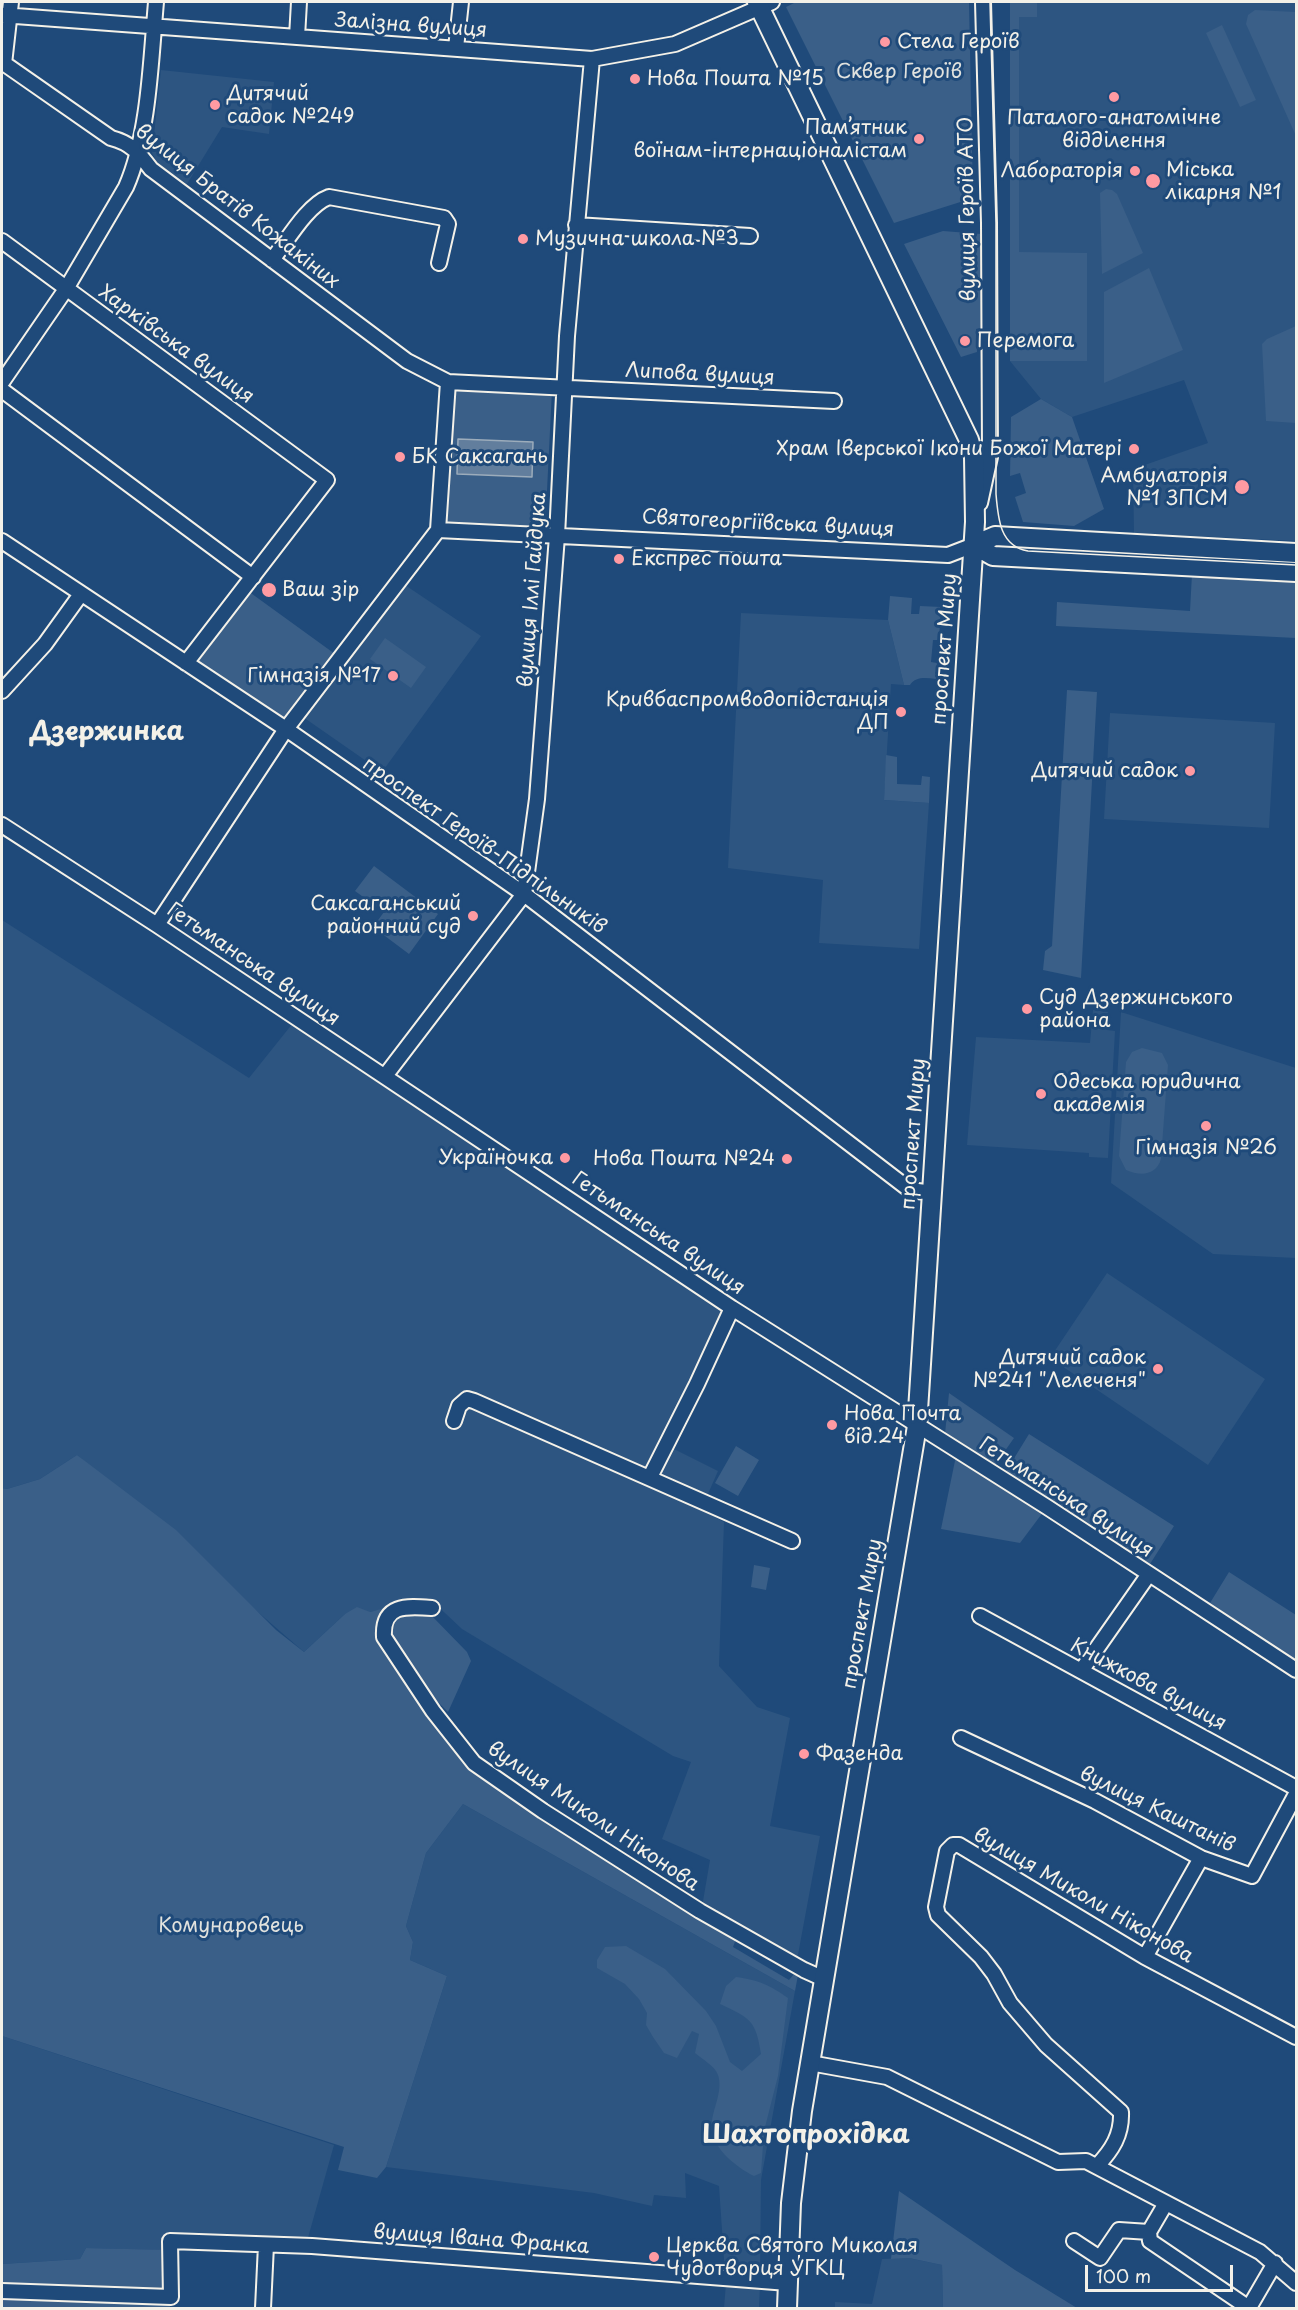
<!DOCTYPE html>
<meta charset="utf-8">
<style>
body{margin:0}
#map{position:relative;width:1298px;height:2310px;overflow:hidden;background:#1f4a7a;font-family:"Playpen Sans",sans-serif}
canvas{display:block}
.frame{position:absolute;inset:0;border:3px solid #f4f1e8;pointer-events:none}
.scale{position:absolute;left:1085px;top:2265px;width:148px;height:27px;box-sizing:border-box;border:3px solid #f4f1e8;border-top:0;padding-left:8px;font-size:18px;line-height:21px;white-space:nowrap;color:#f4f1e8;-webkit-text-stroke:4px #1f4a7a;paint-order:stroke}
</style>
<div id="map">
<canvas width="1298" height="2310"></canvas>
<div class="frame"></div>
<div class="scale">100 m</div>
</div>
<script>
const c = document.querySelector('canvas').getContext('2d');
c.lineJoin = 'round';
function paint(path, color) {
  c.fillStyle = color;
  c.fill(path, 'evenodd');
}
function trace(path, color, width, dash) {
  c.strokeStyle = color;
  c.lineWidth = width;
  c.lineCap = dash ? 'butt' : 'round';
  c.setLineDash(dash || []);
  c.stroke(path);
}
function drawText(font, color, halo, rows, align = 'center') {
  c.font = font + ' "Playpen Sans",sans-serif';
  c.lineWidth = 6;
  c.setLineDash([]);
  c.textBaseline = 'middle';
  c.strokeStyle = halo;
  c.fillStyle = color;
  for (const [text, x, y, turn = 0] of rows) {
    c.save();
    c.translate(x, y);
    c.rotate((+turn || 0) * Math.PI / 180);
    c.textAlign = isNaN(turn) ? turn : align;
    if (halo) c.strokeText(text, 0, 0);
    c.fillText(text, 0, 0);
    c.restore();
  }
}
paint(new Path2D(`
 M 1010,2 L 1296,2 L 1296,541 L 1134,533 L 1133,469 L 1208,443 L 1184,380 L 1072,417 L 1041,399 L 1010,361 Z
 M 161,70 L 274,82 L 269,134 L 222,127 L 187,184 L 158,164 L 152,153 Z
 M 405,585 L 481,636 L 382,772 L 303,717 Z
 M 741,613 L 888,620 L 904,685 L 891,684 L 884,800 L 929,803 L 919,949 L 819,943 L 823,880 L 728,868 Z
 M 1110,713 L 1275,723 L 1269,828 L 1104,819 Z
 M 2,920 L 249,1078 L 297,1018 L 726,1304 L 662,1443 L 718,1471 L 701,1510 L 724,1522 L 719,1666 L 757,1707 L 790,1718 L 770,1826 L 820,1836 L 797,1960 L 702,1907 L 710,1860 L 662,1839 L 691,1762 L 673,1756 L 462,1629 L 429,1598 L 370,1612 L 345,1614 L 304,1652 L 77,1455 L 40,1479 L 7,1489 L 2,1488 Z
 M 1093,1010 L 1108,1012 L 1107,1030 L 1115,1031 L 1108,1158 L 1089,1157 L 1089,1153 L 967,1145 L 976,1037 L 1090,1043 Z
 M 1121,1012 L 1296,1068 L 1296,1258 L 1213,1254 L 1111,1183 Z
 M 1107,1273 L 1265,1379 L 1208,1465 L 1050,1358 Z
 M 463,1804 L 795,1991 L 761,2180 L 760,2276 L 725,2274 L 719,2186 L 685,2173 L 686,2198 L 654,2195 L 652,2206 L 594,2193 L 386,2167 L 447,1976 L 410,1960 L 413,1942 L 406,1926 L 426,1853 Z
 M 2,2036 L 334,2145 L 304,2252 L 271,2253 L 86,2248 L 80,2259 L 2,2264 Z
 M 909,2258 L 942,2265 L 943,2308 L 835,2308 L 835,2302 L 872,2304 L 882,2259 Z
 M 726,2283 L 760,2285 L 759,2308 L 724,2308 Z`), '#2d5581');
paint(new Path2D(`
 M 796,2 L 969,2 L 973,198 L 894,223 L 786,7 Z
 M 1010,2 L 1037,2 L 1037,17 L 1019,17 L 1019,252 L 1087,253 L 1087,361 L 1010,361 Z
 M 1255,10 L 1296,12 L 1296,136 L 1246,24 L 1248,15 Z
 M 1222,25 L 1256,100 L 1240,107 L 1206,33 Z
 M 1106,189 L 1112,190 L 1117,194 L 1143,253 L 1102,274 L 1100,193 Z
 M 943,231 L 981,234 L 981,328 L 976,329 L 977,352 L 961,357 L 904,244 Z
 M 1149,268 L 1183,350 L 1104,383 L 1104,292 Z
 M 1296,326 L 1296,423 L 1266,421 L 1262,344 L 1267,339 Z
 M 450,385 L 552,390 L 545,531 L 442,525 Z
 M 1041,399 L 1072,417 L 1104,509 L 1074,526 L 1023,522 L 1015,497 L 1026,493 L 1020,473 L 1010,476 L 1011,417 Z
 M 1192,574 L 1296,581 L 1296,638 L 1056,626 L 1057,602 L 1190,611 Z
 M 248,591 L 335,654 L 284,721 L 198,667 L 196,660 Z
 M 890,596 L 912,598 L 911,614 L 919,614 L 920,606 L 941,607 L 939,640 L 933,640 L 931,662 L 937,663 L 936,679 C 926,678 916,676 910,685 L 904,685 L 888,620 Z
 M 385,638 L 426,667 L 411,688 L 370,659 Z
 M 1067,690 L 1097,692 L 1081,978 L 1043,970 L 1045,951 L 1052,946 Z
 M 886,755 L 897,757 L 897,784 L 921,785 L 922,776 L 930,777 L 929,803 L 884,800 Z
 M 374,866 L 438,914 L 409,954 L 373,927 L 384,912 L 355,891 Z
 M 1142,1048 L 1162,1053 L 1168,1065 L 1161,1159 C 1156,1176 1140,1176 1126,1170 L 1119,1156 L 1126,1062 L 1132,1052 Z
 M 949,1393 L 1014,1438 L 995,1465 L 945,1434 Z
 M 1029,1434 L 1174,1526 L 1150,1564 L 1005,1473 Z
 M 736,1446 L 759,1460 L 738,1496 L 715,1483 Z
 M 957,1451 L 1047,1507 L 1020,1543 L 941,1529 Z
 M 77,1455 L 176,1530 L 276,1630 L 304,1652 L 345,1614 L 357,1607 L 370,1612 L 395,1605 L 379,1626 L 470,1768 L 736,1939 L 733,1947 L 789,1980 L 795,1973 L 798,1975 L 795,1991 L 463,1804 L 426,1853 L 406,1926 L 413,1942 L 410,1960 L 447,1976 L 386,2167 L 377,2178 L 338,2170 L 344,2147 L 2,2036 L 2,1488 L 7,1489 L 40,1479 Z
 M 754,1565 L 770,1568 L 766,1590 L 751,1587 Z
 M 1229,1572 L 1296,1615 L 1296,1660 L 1210,1603 Z
 M 399,1613 L 430,1614 L 467,1652 L 471,1661 L 448,1712 L 416,1680 L 389,1641 L 390,1620 Z
 M 626,1946 L 665,1969 L 706,2011 L 716,2026 L 730,2062 L 742,2071 L 761,2054 C 756,2020 750,2018 720,2004 L 726,1986 L 736,1977 C 758,1980 770,1985 788,1998 L 778,2076 L 764,2131 L 761,2173 L 754,2176 C 736,2167 707,2145 712,2121 C 714,2106 723,2090 718,2075 C 715,2066 702,2059 695,2053 L 699,2034 L 692,2031 L 677,2058 L 664,2053 L 653,2037 L 646,2025 L 647,2013 L 639,1999 L 625,1984 L 597,1968 L 597,1960 L 605,1947 Z
 M 899,2191 L 1015,2270 L 1077,2308 L 943,2308 L 942,2265 L 909,2258 L 891,2259 Z
 M 86,2248 L 170,2250 L 170,2308 L 2,2308 L 2,2264 L 80,2259 Z`), '#3a5f88');
const water = new Path2D(`
 M 458,439 L 533,442 L 532,477 L 457,474 Z`);
paint(water, '#627e9d');
trace(water, '#9cacbb', 1.5);
const minor = new Path2D(`
 M 2,15 L 592,59 L 675,44 L 772,2
 M 297,37 L 299,2
 M 456,48 L 461,2
 M 2,62 L 111,138 C 131,143 139,153 151,169 L 407,361 L 448,382 L 834,401
 M 4,64 L 11,2
 M 576,225 L 750,236
 M 2,241 L 327,480 L 186,663
 M 272,260 C 287,241 307,205 329,197 L 444,218 L 448,224 L 439,263
 M 2,382 L 66,289 L 126,187 C 149,135 151,58 156,2
 M 2,390 L 253,577
 M 980,503 L 990,457 L 989,223 L 983,2
 M 438,530 L 948,555 L 974,545
 M 438,530 L 448,382
 M 2,541 L 286,729 L 524,894 L 910,1190 L 933,1193
 M 2,691 L 45,644 L 81,594
 M 2,825 L 157,925 L 732,1308 L 1047,1507 L 1296,1670
 M 157,925 L 286,729 L 438,530
 M 385,1076 L 524,894 L 537,799 L 557,536 L 567,336 L 592,59
 M 454,1421 L 459,1406 L 467,1399 L 474,1401 L 792,1541
 M 650,1477 L 697,1384 L 732,1308
 M 432,1608 C 406,1606 382,1604 384,1637 L 433,1711 L 474,1763 L 543,1811 L 700,1911 L 804,1970 L 824,1979
 M 980,1616 L 1296,1788
 M 1081,1671 L 1149,1574
 M 961,1738 L 1095,1801 L 1201,1858 L 1252,1876 L 1296,1794
 M 1145,1957 L 1201,1858
 M 810,2063 L 887,2077 L 1058,2162 L 1086,2161 L 1260,2252 L 1296,2283
 M 1097,2166 C 1112,2150 1122,2135 1121,2112 L 1046,2045 L 1010,2003 L 994,1974 L 981,1957 L 938,1915 L 936,1907 L 947,1851 L 953,1845 L 959,1845 L 1145,1957 L 1296,2037
 M 1166,2203 L 1149,2232 L 1150,2241 L 1246,2306 L 1250,2306 L 1275,2263
 M 1074,2241 L 1100,2258 L 1119,2230 L 1149,2232
 M 2,2291 L 171,2297 L 170,2241 L 312,2246 L 788,2283
 M 263,2308 L 266,2245`);
const major = new Path2D(`
 M 757,2 L 969,440 L 974,457 L 975,522 L 917,1426 L 802,2111 L 791,2203 L 787,2308
 M 974,545 L 993,556 L 1296,572
 M 974,545 L 995,536 L 1296,553`);
trace(minor, '#f4f1e8', 18);
trace(major, '#f4f1e8', 22);
trace(minor, '#1f4a7a', 14);
trace(major, '#1f4a7a', 18);
trace(new Path2D(`
 M 990,2 L 996,223 L 996,494 C 998,519 1000,546 1028,551 L 1296,565`), '#f4f1e8', 1.5);
for (const [x, y, r, color] of [
 [885,42,6,"#ff9aa2"],
 [635,79,6,"#ff9aa2"],
 [1114,97,6,"#ff9aa2"],
 [215,105,6,"#ff9aa2"],
 [919,139,6,"#ff9aa2"],
 [1135,171,6,"#ff9aa2"],
 [1153,181,8,"#ff9aa2"],
 [523,239,6,"#ff9aa2"],
 [965,341,6,"#ff9aa2"],
 [1134,449,6,"#ff9aa2"],
 [400,457,6,"#ff9aa2"],
 [1242,487,8,"#ff9aa2"],
 [619,559,6,"#ff9aa2"],
 [269,590,8,"#ff9aa2"],
 [393,676,6,"#ff9aa2"],
 [901,712,6,"#ff9aa2"],
 [1190,771,6,"#ff9aa2"],
 [473,916,6,"#ff9aa2"],
 [1027,1009,6,"#ff9aa2"],
 [1041,1094,6,"#ff9aa2"],
 [1206,1126,6,"#ff9aa2"],
 [565,1158,6,"#ff9aa2"],
 [787,1159,6,"#ff9aa2"],
 [1158,1369,6,"#ff9aa2"],
 [832,1425,6,"#ff9aa2"],
 [804,1754,6,"#ff9aa2"],
 [654,2257,6,"#ff9aa2"]
]) {
  const dot = new Path2D();
  dot.arc(x, y, r, 0, 2 * Math.PI);
  c.fillStyle = color;
  c.fill(dot);
  trace(dot, '#1f4a7a', 2);
}
drawText('20px', '#f4f1e8', '#1f4a7a', [
 ["Залізна вулиця",411,26,4],
 ["вулиця Братів Кожакіних",237,207,38],
 ["вулиця Героїв АТО",968,209,-91],
 ["Харківська вулиця",176,345,36],
 ["Липова вулиця",700,375,3],
 ["Святогеоргіївська вулиця",768,524,3],
 ["вулиця Іллі Гайдука",533,590,-86],
 ["проспект Миру",945,649,-86],
 ["проспект Героїв-Підпільників",484,846,35],
 ["Гетьманська вулиця",253,965,34],
 ["проспект Миру",914,1134,-86],
 ["Гетьманська вулиця",658,1234,34],
 ["Гетьманська вулиця",1066,1498,33],
 ["проспект Миру",863,1614,-80],
 ["Книжкова вулиця",1148,1685,28],
 ["вулиця Каштанів",1157,1810,26],
 ["вулиця Миколи Ніконова",593,1817,34],
 ["вулиця Миколи Ніконова",1083,1896,30],
 ["вулиця Івана Франка",481,2240,4]
]);
drawText('20px', '#f4f1e8', '#1f4a7a', [
 ["Стела Героїв",897,42],
 ["Нова Пошта №15",647,79],
 ["Дитячий",227,94],
 ["садок №249",227,117],
 ["Паталого-анатомічне",1114,118,"center"],
 ["відділення",1114,141,"center"],
 ["Пам’ятник",907,128,"right"],
 ["воїнам-інтернаціоналістам",907,151,"right"],
 ["Міська",1166,170],
 ["лікарня №1",1166,193],
 ["Лабораторія",1123,171,"right"],
 ["Музична школа №3",535,239],
 ["Перемога",977,341],
 ["Храм Іверської Ікони Божої Матері",1122,449,"right"],
 ["БК Саксагань",412,457],
 ["Амбулаторія",1228,476,"right"],
 ["№1 ЗПСМ",1228,499,"right"],
 ["Експрес пошта",631,559],
 ["Ваш зір",282,590],
 ["Гімназія №17",381,676,"right"],
 ["Кривбаспромводопідстанція",889,700,"right"],
 ["ДП",889,723,"right"],
 ["Дитячий садок",1178,771,"right"],
 ["Саксаганський",461,904,"right"],
 ["районний суд",461,927,"right"],
 ["Суд Дзержинського",1039,998],
 ["района",1039,1021],
 ["Одеська юридична",1053,1082],
 ["академія",1053,1105],
 ["Гімназія №26",1206,1148,"center"],
 ["Україночка",553,1158,"right"],
 ["Нова Пошта №24",775,1159,"right"],
 ["Дитячий садок",1146,1358,"right"],
 ["№241 \"Лелеченя\"",1146,1381,"right"],
 ["Нова Почта",844,1414],
 ["від.24",844,1437],
 ["Фазенда",816,1754],
 ["Церква Святого Миколая",666,2246],
 ["Чудотворця УГКЦ",666,2269]
], 'left');
drawText('20px', '#e1e2de', '#1f4a7a', [
 ["Сквер Героїв",899,72],
 ["Комунаровець",231,1926]
]);
drawText('bold 26px', '#f4f1e8', '#1f4a7a', [
 ["Дзержинка",107,733],
 ["Шахтопрохідка",806,2136]
]);
</script>
